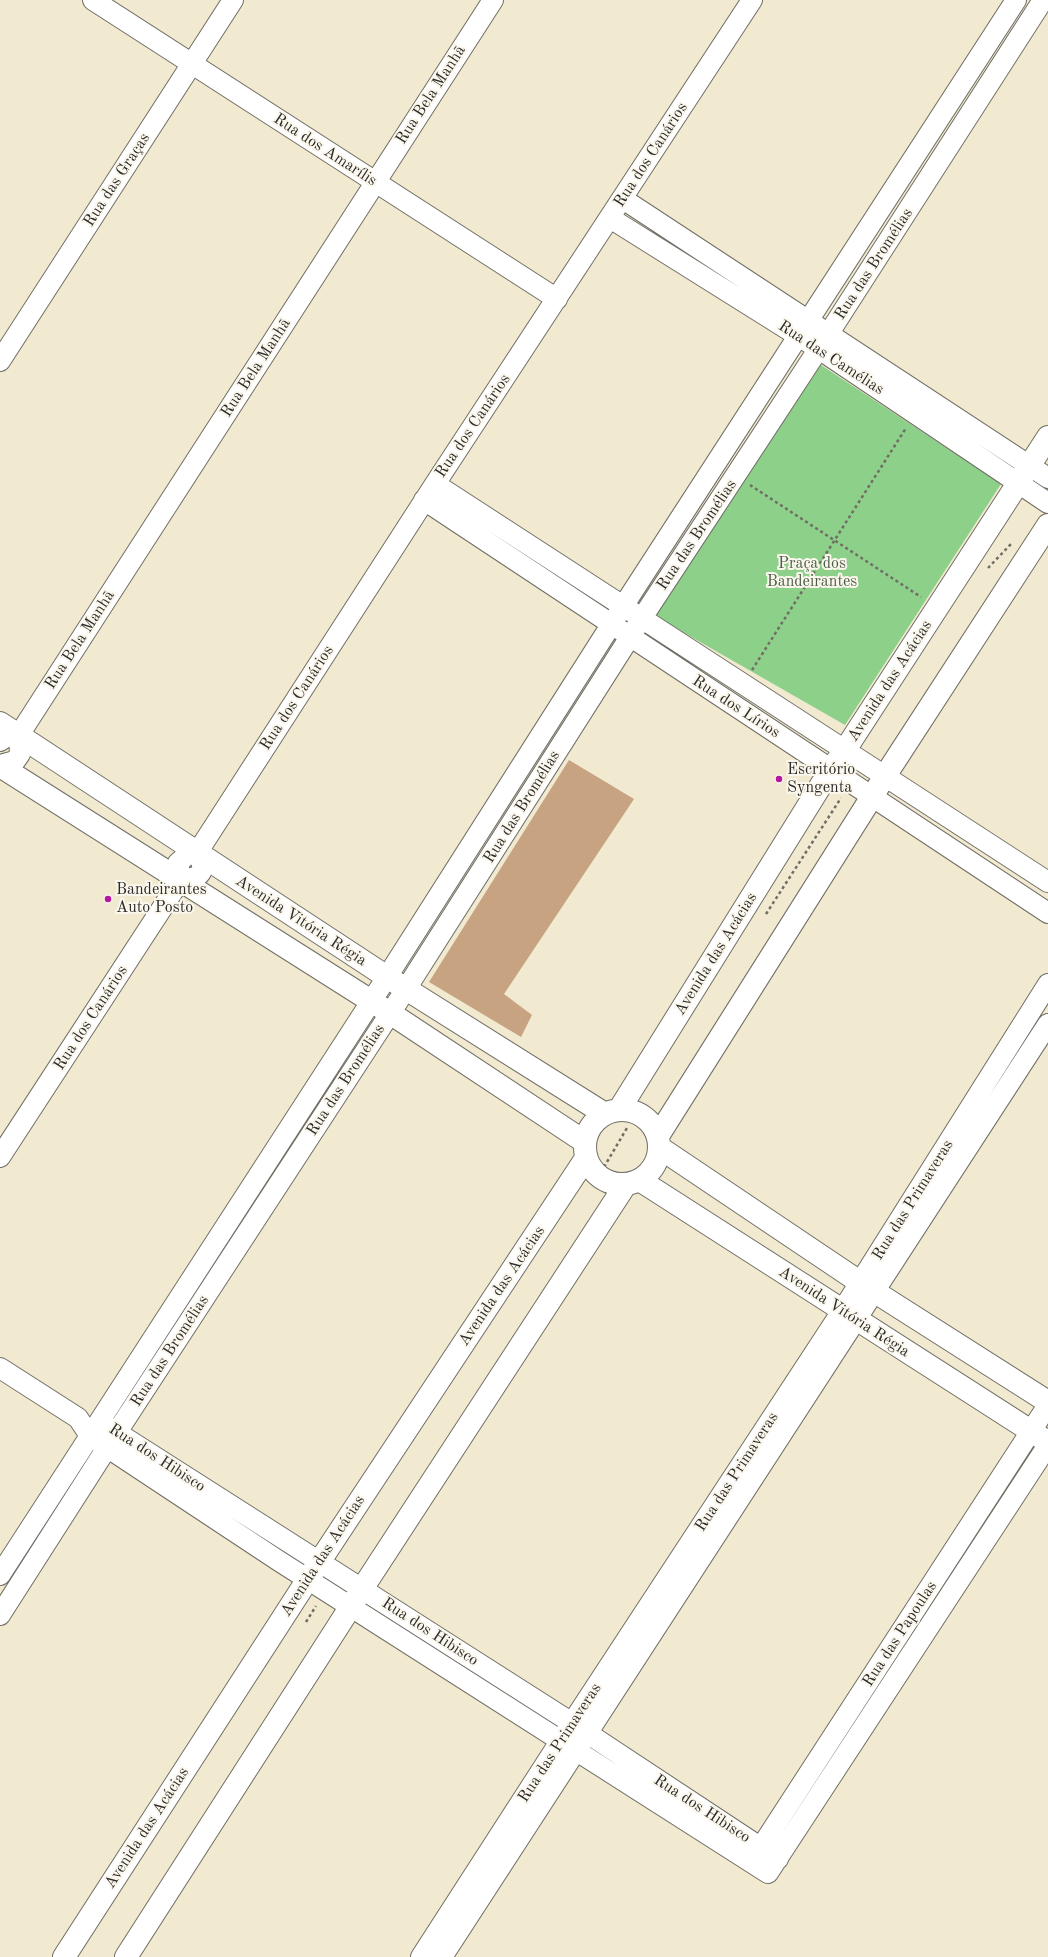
<!DOCTYPE html>
<meta charset="utf-8">
<style>
body{margin:0}
canvas{display:block;background:#f1e9d0}
</style>
<canvas width="1048" height="1957"></canvas>
<script>
const c = document.querySelector('canvas').getContext('2d');
c.lineJoin = 'round';
function paint(path, color) {
  c.fillStyle = color;
  c.fill(path, 'evenodd');
}
function trace(path, color, width, dash) {
  c.strokeStyle = color;
  c.lineWidth = width;
  c.lineCap = dash ? 'butt' : 'round';
  c.setLineDash(dash || []);
  c.stroke(path);
}
function drawText(font, color, halo, rows, align = 'center') {
  c.font = font + ' "Old Standard TT",serif';
  c.lineWidth = 4;
  c.setLineDash([]);
  c.textBaseline = 'middle';
  c.strokeStyle = halo;
  c.fillStyle = color;
  for (const [text, x, y, turn = 0] of rows) {
    c.save();
    c.translate(x, y);
    c.rotate((+turn || 0) * Math.PI / 180);
    c.textAlign = isNaN(turn) ? turn : align;
    if (halo) c.strokeText(text, 0, 0);
    c.fillText(text, 0, 0);
    c.restore();
  }
}
paint(new Path2D(`
 M 818,363 L 1001,484 L 845,725 L 653,615 Z`), '#8cd089');
paint(new Path2D(`
 M 569,760 L 634,799 L 504,994 L 532,1015 L 521,1037 L 429,982 Z`), '#c7a382');
const minor = new Path2D(`
 M 93,0 L 557,299
 M 623,199 L 1048,478
 M 610,218 L 819,349 L 1048,503
 M 0,361 L 233,0
 M 435,484 L 1048,882
 M 424,500 L 1048,913
 M 19,735 L 493,0
 M 0,741 L 6,737 L 19,735
 M 0,765 L 15,761 L 20,754 L 19,735
 M 197,853 L 435,484 L 752,0
 M 181,879 C 201,879 208,871 197,853
 M 181,879 L 178,863 L 188,854 L 197,853
 M 0,1157 L 181,879
 M 0,1368 L 78,1418 L 90,1436 L 279,1561 L 768,1873 L 1048,1445
 M 105,1425 L 572,1723 L 778,1859
 M 0,1575 L 387,977 L 611,625 L 1016,0
 M 0,1615 L 117,1432 L 406,989 L 642,618 L 829,333 L 1043,0
 M 754,1858 L 1048,1405
 M 421,1957 L 572,1723 L 842,1311 L 1048,984
 M 442,1957 L 1048,1024`);
const tertiary = new Path2D(`
 M 0,723 L 387,977 L 605,1114
 M 0,766 L 390,1013 L 585,1142
 M585 1147a37 37 0 1 1 74 0a37 37 0 1 1-74 0Z
 M 619,1110 L 831,769 L 845,750 L 1048,437
 M 658,1136 L 885,776 L 1048,525
 M 660,1148 L 861,1283 L 1048,1402
 M 641,1181 L 1048,1442
 M 64,1957 L 308,1579 L 586,1158
 M 126,1957 L 362,1589 L 626,1184`);
trace(minor, '#706e65', 22);
trace(tertiary, '#706e65', 24);
trace(new Path2D(`
 M 750,485 L 921,597
 M 988,568 L 1011,544
 M 752,670 L 906,428
 M 766,914 L 841,798
 M 604,1167 L 627,1128
 M 306,1622 L 316,1606`), '#706e65', 2.5, [3, 3]);
trace(minor, '#fff', 20);
trace(tertiary, '#fff', 22);
for (const [x, y, r, color] of [
 [779,779,4,"#b5179e"],
 [108,899,4,"#b5179e"]
]) {
  const dot = new Path2D();
  dot.arc(x, y, r, 0, 2 * Math.PI);
  c.fillStyle = color;
  c.fill(dot);
  trace(dot, '#fbf7ec', 1.5);
}
drawText('16px', '#2b2b2b', '#fbf7ec', [
 ["Rua Bela Manhã",431,95,-57],
 ["Rua dos Amarílis",325,150,33],
 ["Rua dos Canários",651,155,-57],
 ["Rua das Graças",117,180,-57],
 ["Rua das Bromélias",874,264,-57],
 ["Rua das Camélias",831,358,33],
 ["Rua Bela Manhã",256,368,-57],
 ["Rua dos Canários",473,426,-56],
 ["Rua das Bromélias",697,535,-56],
 ["Rua Bela Manhã",80,640,-57],
 ["Avenida das Acácias",890,681,-57],
 ["Rua dos Canários",297,698,-57],
 ["Rua dos Lírios",736,707,33],
 ["Rua das Bromélias",522,807,-58],
 ["Avenida Vitória Régia",301,921,33],
 ["Avenida das Acácias",716,954,-58],
 ["Rua dos Canários",91,1018,-57],
 ["Rua das Bromélias",346,1080,-57],
 ["Rua das Primaveras",913,1200,-58],
 ["Avenida das Acácias",502,1286,-56],
 ["Avenida Vitória Régia",844,1312,33],
 ["Rua das Bromélias",170,1351,-57],
 ["Rua dos Hibisco",157,1458,33],
 ["Rua das Primaveras",737,1472,-57],
 ["Avenida das Acácias",323,1556,-57],
 ["Rua dos Hibisco",430,1632,33],
 ["Rua das Papoulas",900,1634,-57],
 ["Rua das Primaveras",560,1743,-57],
 ["Rua dos Hibisco",702,1809,33],
 ["Avenida das Acácias",147,1828,-57]
]);
drawText('16px', '#485d47', '#fbf7ec', [
 ["Praça dos",812,564],
 ["Bandeirantes",812,582]
]);
drawText('16px', '#2b2b2b', '#fbf7ec', [
 ["Escritório",787,770],
 ["Syngenta",787,788],
 ["Bandeirantes",116,890],
 ["Auto Posto",116,908]
], 'left');
</script>
